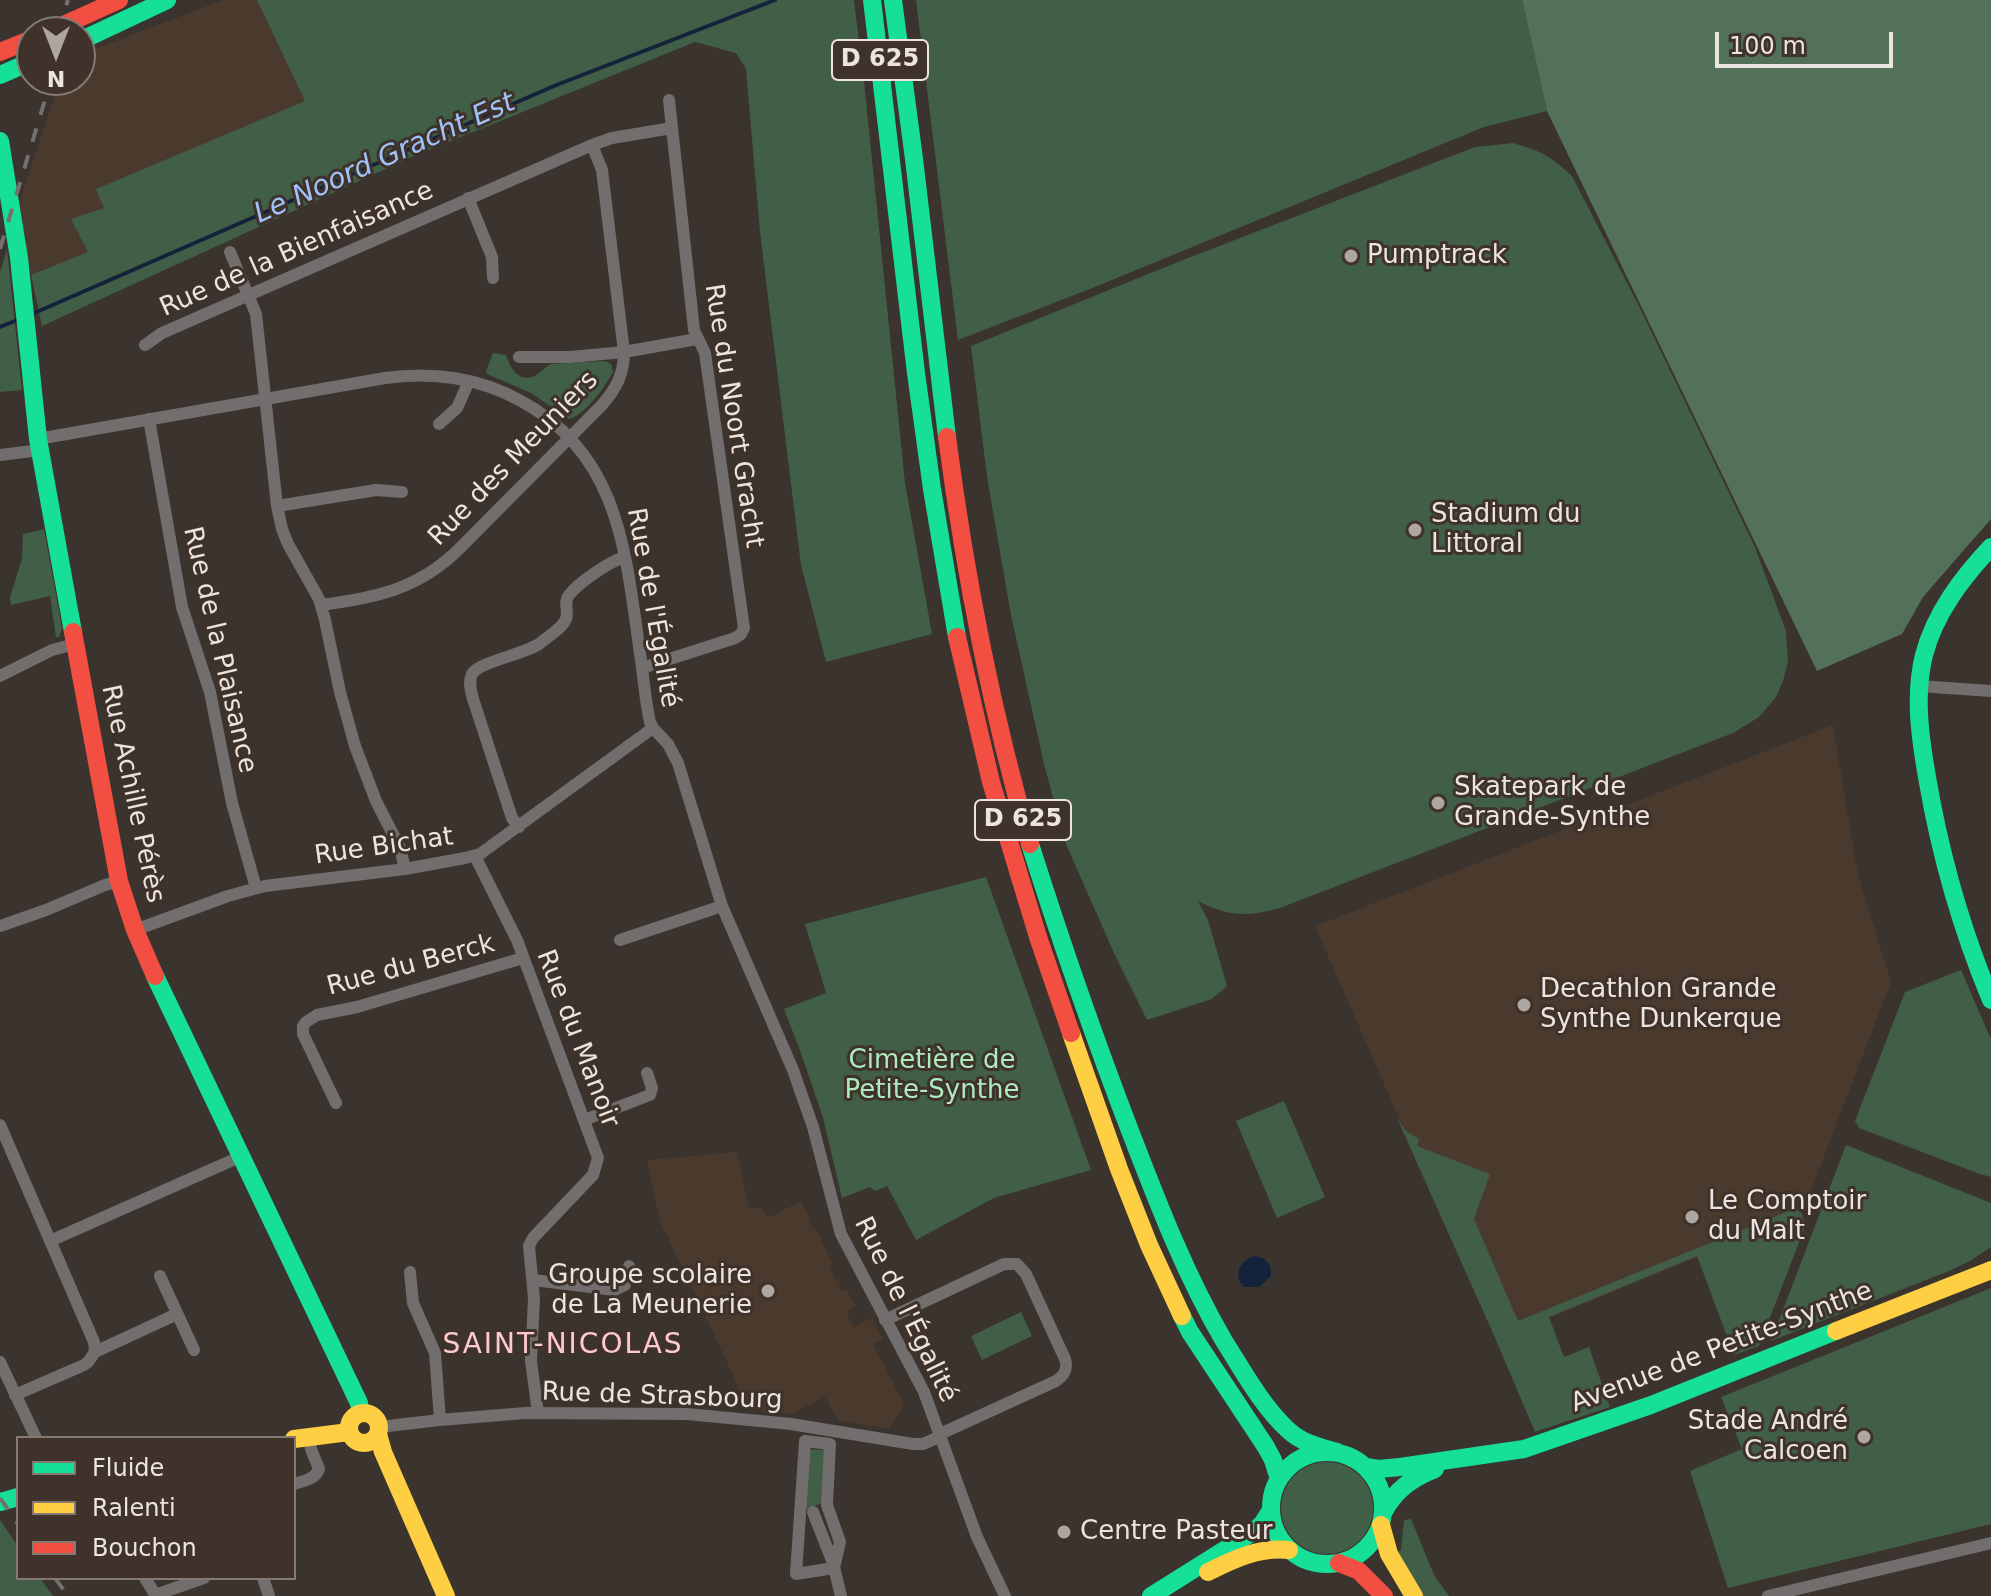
<!DOCTYPE html>
<meta charset="utf-8">
<style>
body{margin:0}
#map{position:relative;width:1991px;height:1596px;overflow:hidden;background:#3a332e;font-family:"DejaVu Sans",sans-serif}
canvas{display:block}
.legend{position:absolute;left:16px;top:1436px;width:280px;height:144px;box-sizing:border-box;background:#3e322a;border:2px solid #847972;margin:0;padding:10px 14px;list-style:none;font-size:24px;color:#ece4df}
.legend li{display:flex;align-items:center;gap:16px;height:40px}
.legend b{width:40px;border:2px solid #847972}
.north{position:absolute;left:16px;top:16px;width:80px;height:80px;box-sizing:border-box;background:#3e322a;border:2px solid #847972;border-radius:50%;rotate:180deg;font-size:22px;font-weight:700;line-height:32px;text-align:center;color:#ece4df}
.north::after{content:'';display:block;margin:auto;width:28px;height:36px;background:#aea6a1;clip-path:polygon(50% 0,100% 100%,50% 72%,0 100%)}
.scale{position:absolute;left:1715px;top:32px;width:178px;height:36px;box-sizing:border-box;border:4px solid #ece4df;border-top:0;padding-left:10px;font-size:24px;line-height:28px;white-space:nowrap;color:#ece4df;-webkit-text-stroke:6px #3e322a;paint-order:stroke}
</style>
<div id="map">
<canvas width="1991" height="1596"></canvas>
<ul class="legend">
<li><b style="height:10px;background:#16e098"></b>Fluide</li>
<li><b style="height:10px;background:#ffcf43"></b>Ralenti</li>
<li><b style="height:10px;background:#f24e42"></b>Bouchon</li>
</ul>
<div class="north">N</div>
<div class="scale">100 m</div>
</div>
<script>
const c = document.querySelector('canvas').getContext('2d');
c.lineJoin = 'round';
function paint(path, color) {
  c.fillStyle = color;
  c.fill(path, 'evenodd');
}
function trace(path, color, width, dash) {
  c.strokeStyle = color;
  c.lineWidth = width;
  c.lineCap = dash ? 'butt' : 'round';
  c.setLineDash(dash || []);
  c.stroke(path);
}
function drawText(font, color, halo, rows, align = 'center') {
  c.font = font + ' "DejaVu Sans",sans-serif';
  c.lineWidth = 6;
  c.setLineDash([]);
  c.textBaseline = 'middle';
  c.strokeStyle = halo;
  c.fillStyle = color;
  for (const [text, x, y, turn = 0] of rows) {
    c.save();
    c.translate(x, y);
    c.rotate((+turn || 0) * Math.PI / 180);
    c.textAlign = isNaN(turn) ? turn : align;
    if (halo) c.strokeText(text, 0, 0);
    c.fillText(text, 0, 0);
    c.restore();
  }
}
paint(new Path2D(`
 M 223,0 L 257,0 L 306,101 L 96,189 L 105,208 L 88,252 L 31,275 L 19,203 L 60,80 L 80,80 L 80,58 L 100,47 Z
 M 1833,725 L 1858,875 L 1891,982 L 1802,1214 L 1496,1340 L 1315,926 Z
 M 737,1152 L 749,1209 L 762,1207 L 768,1218 L 801,1201 L 810,1218 L 808,1219 L 813,1230 L 816,1229 L 833,1264 L 829,1266 L 835,1278 L 832,1280 L 838,1278 L 841,1284 L 836,1287 L 839,1287 L 843,1292 L 847,1290 L 856,1306 L 846,1312 L 854,1327 L 872,1318 L 883,1339 L 873,1344 L 904,1404 L 889,1429 L 839,1421 L 825,1397 L 791,1414 L 744,1408 L 735,1379 L 660,1221 L 647,1160 Z`), '#4a3a2e');
paint(new Path2D(`
 M 257,0 L 854,0 L 864,81 L 905,483 L 932,634 L 826,662 L 801,565 L 760,232 L 746,69 L 736,53 L 695,42 L 414,156 L 42,326 L 31,275 L 88,252 L 71,219 L 104,208 L 96,189 L 305,101 Z
 M 916,0 L 1522,0 L 1547,111 L 1484,127 L 1095,287 L 958,340 Z
 M 1513,143 C 1541,151 1551,156 1572,176 L 1640,308 L 1755,547 L 1786,631 L 1788,662 L 1783,681 L 1776,697 L 1759,717 L 1733,733 L 1280,908 C 1247,917 1229,917 1198,901 L 1208,920 L 1227,986 L 1212,999 L 1147,1020 L 1114,953 L 1065,842 L 1044,764 L 1011,615 L 987,477 L 971,346 L 1178,262 L 1475,147 Z
 M 7,249 L 22,390 L 0,392 L 0,272 Z
 M 493,353 L 506,355 C 510,367 518,383 535,376 C 540,373 545,367 551,364 L 604,361 L 611,364 L 613,372 C 605,387 585,415 569,419 L 531,393 L 487,374 L 486,371 Z
 M 44,529 L 62,628 L 59,637 L 56,637 L 50,596 L 11,605 L 10,597 L 22,559 L 23,534 Z
 M 986,877 L 1091,1170 L 994,1198 L 916,1240 L 887,1186 L 875,1191 L 870,1187 L 842,1198 L 823,1118 L 801,1053 L 784,1009 L 826,993 L 805,924 Z
 M 1961,970 L 1991,1039 L 1991,1177 L 1980,1174 L 1859,1128 L 1855,1121 L 1905,992 Z
 M 1284,1101 L 1325,1197 L 1277,1218 L 1236,1121 Z
 M 1397,1118 L 1406,1131 L 1419,1139 L 1417,1146 L 1490,1174 L 1474,1219 L 1518,1321 L 1796,1208 L 1802,1214 L 1805,1227 L 1759,1346 L 1734,1355 L 1697,1256 L 1549,1317 L 1564,1357 L 1589,1347 L 1610,1407 L 1535,1432 L 1496,1340 Z
 M 1846,1145 L 1991,1203 L 1991,1247 L 1970,1261 L 1949,1271 L 1771,1341 Z
 M 1991,1288 L 1991,1524 L 1728,1588 L 1690,1471 L 1742,1449 L 1721,1397 Z
 M 1021,1312 L 1032,1336 L 982,1360 L 971,1336 Z
 M 808,1449 L 826,1450 L 822,1503 L 804,1510 Z
 M1281 1508a46 46 0 1 1 92 0a46 46 0 1 1-92 0Z
 M 1411,1519 L 1434,1575 L 1449,1596 L 1423,1596 L 1395,1553 L 1401,1550 L 1404,1520 Z
 M 0,1520 L 18,1546 L 18,1578 L 40,1578 L 53,1596 L 0,1596 Z`), '#415e47');
paint(new Path2D(`
 M 1522,0 L 1991,0 L 1991,519 L 1923,597 L 1902,634 L 1817,671 L 1547,111 Z`), '#537159');
paint(new Path2D(`
 M 1255,1256 C 1266,1258 1272,1264 1271,1276 L 1259,1287 L 1243,1287 C 1233,1274 1240,1260 1255,1256 Z`), '#14223b');
trace(new Path2D(`
 M 32,314 L 554,86 L 775,0
 M 0,327 L 20,319`), '#14223b', 4);
trace(new Path2D(`
 M 468,198 L 492,257 L 493,278
 M 230,252 L 256,314 L 277,506 L 282,529 L 288,544 L 319,599 L 325,620 L 340,692 L 355,746 L 376,801 L 400,848 L 405,869
 M 145,345 L 162,333 L 592,145 L 612,138 L 672,128
 M 519,357 L 570,357 L 624,352 L 697,339
 M 149,419 L 182,607 L 210,692 L 232,803 L 256,888
 M 439,424 L 457,408 L 469,381
 M 38,439 L 385,378 C 432,371 480,378 521,401 C 625,457 626,564 642,667 C 644,685 646,704 650,722 L 653,728 L 668,744 L 678,763 L 722,906 L 793,1070 L 813,1127 L 841,1234 L 924,1392 L 977,1537 L 1005,1596
 M 0,455 L 40,450
 M 277,506 L 376,490 L 402,492
 M 321,605 C 375,598 419,589 459,549 L 602,405 C 616,389 624,374 624,352 L 602,170 L 592,145
 M 642,668 L 735,638 L 741,634 L 744,628 L 705,353 L 694,330 L 669,100
 M 0,676 L 52,650 L 75,644
 M 1919,686 L 1991,691
 M 519,827 L 512,818 L 473,699 C 471,691 468,682 472,674 C 478,662 525,654 539,644 C 547,637 562,629 566,619 C 569,611 563,602 569,595 C 578,583 610,561 625,557
 M 475,856 L 517,940 L 598,1158 L 593,1175 L 533,1238 L 529,1246 L 534,1298 L 531,1361 L 538,1413
 M 0,926 L 46,910 L 105,885 L 119,881
 M 135,930 L 228,896 L 265,886 L 405,869 L 465,858 L 480,854 L 653,728
 M 620,940 L 722,906
 M 336,1103 L 303,1034 L 303,1026 L 306,1022 L 317,1015 L 357,1007 L 523,958
 M 584,1120 L 650,1095 L 652,1088 L 647,1073
 M 0,1125 L 94,1342 L 95,1352
 M 50,1241 L 242,1156
 M 410,1272 L 413,1303 L 435,1353 L 440,1420
 M 160,1276 L 194,1350
 M 533,1280 L 615,1290 L 625,1285 L 629,1266
 M 885,1320 L 1004,1264 L 1017,1264 L 1026,1274 L 1065,1359 C 1068,1369 1065,1375 1056,1381 L 940,1434
 M 0,1362 L 36,1438
 M 15,1395 L 84,1365 L 88,1362 L 95,1352 L 177,1314
 M 379,1427 L 440,1420 L 525,1413 L 687,1414 L 791,1424 L 913,1444 L 923,1444 L 941,1436
 M 805,1441 L 830,1444 L 827,1505 L 840,1542 L 834,1568 L 796,1574 Z
 M 294,1484 C 303,1481 316,1479 319,1469 L 311,1449 L 309,1437
 M 813,1512 L 833,1563 L 841,1596
 M 145,1578 L 156,1596
 M 263,1578 L 269,1596
 M 155,1595 L 204,1578
 M 1768,1596 L 1991,1543`), '#726e6d', 12);
trace(new Path2D(`
 M 872,0 L 916,373 L 932,489 L 957,637
 M 893,0 L 914,159 L 947,437
 M 80,41 L 167,0
 M 0,75 L 32,61
 M 0,141 L 19,258 L 38,439 L 73,632
 M 1991,547 C 1962,578 1935,613 1924,655 C 1914,695 1920,737 1927,777 C 1940,854 1961,928 1991,1000
 M 1030,844 C 1061,942 1095,1040 1132,1136 C 1159,1206 1186,1276 1224,1341 C 1243,1371 1262,1406 1288,1430 C 1302,1443 1319,1447 1337,1452
 M 155,976 L 359,1403 L 361,1413
 M 1182,1316 L 1190,1332 L 1266,1447 L 1273,1460 L 1279,1479
 M1271 1508a56 56 0 1 1 112 0a56 56 0 1 1-112 0Z
 M 1366,1467 L 1378,1469 L 1400,1467 L 1524,1449 L 1651,1405 L 1836,1331
 M 0,1502 L 18,1497
 M 1383,1513 C 1395,1490 1412,1478 1435,1469
 M 1151,1596 L 1253,1532 L 1262,1524 L 1271,1510`), '#16e098', 18);
trace(new Path2D(`
 M 1071,1033 L 1119,1169 L 1149,1245 L 1182,1316
 M 1836,1331 L 1991,1270
 M349 1428a15 15 0 1 1 30 0a15 15 0 1 1-30 0Z
 M 378,1434 L 383,1452 L 446,1596
 M 294,1439 L 349,1432
 M 1381,1525 L 1389,1554 L 1414,1596
 M 1208,1572 C 1234,1559 1259,1547 1289,1550`), '#ffcf43', 18);
trace(new Path2D(`
 M 0,52 L 32,39
 M 947,437 C 965,575 991,710 1030,844
 M 73,632 L 119,881 L 135,930 L 155,976
 M 957,637 L 991,782 L 1038,937 L 1071,1033
 M 1339,1563 L 1359,1571 L 1384,1596`), '#f24e42', 18);
trace(new Path2D(`
 M 58,32 L 68,0
 M 0,249 L 51,80
 M 0,1498 L 18,1524
 M 55,1578 L 68,1596`), '#75706e', 4, [14, 14]);
trace(new Path2D(`
 M 48,32 L 119,0`), '#f24e42', 18);
for (const [x, y, r, color] of [
 [1351,256,8,"#aea6a1"],
 [1415,530,8,"#aea6a1"],
 [1438,803,8,"#aea6a1"],
 [1524,1005,8,"#aea6a1"],
 [1692,1217,8,"#aea6a1"],
 [768,1291,8,"#aea6a1"],
 [1864,1437,8,"#aea6a1"],
 [1064,1532,8,"#aea6a1"]
]) {
  const dot = new Path2D();
  dot.arc(x, y, r, 0, 2 * Math.PI);
  c.fillStyle = color;
  c.fill(dot);
  trace(dot, '#3e322a', 3);
}
for (const [x, y, w] of [
 [880,60,96],
 [1023,820,96]
]) {
  const box = new Path2D();
  box.roundRect(x - w / 2, y - 20, w, 40, 6);
  c.fillStyle = '#3e322a';
  c.fill(box);
  trace(box, '#ece4df', 2);
}
drawText('bold 24px', '#ece4df', null, [
 ["D 625",880,60],
 ["D 625",1023,820]
]);
drawText('26px', '#ece4df', '#3e322a', [
 ["Rue de la Bienfaisance",297,250,-24],
 ["Rue du Noort Gracht",733,416,81],
 ["Rue des Meuniers",514,459,-46],
 ["Rue de l'Égalité",652,608,80],
 ["Rue de la Plaisance",219,650,77],
 ["Rue Achille Pérès",132,794,78],
 ["Rue Bichat",384,847,-8],
 ["Rue du Berck",411,966,-15],
 ["Rue du Manoir",577,1039,69],
 ["Rue de l'Égalité",905,1310,64],
 ["Avenue de Petite-Synthe",1722,1348,-21],
 ["Rue de Strasbourg",662,1397,2]
]);
drawText('26px', '#ece4df', '#3e322a', [
 ["Pumptrack",1367,256],
 ["Stadium du",1431,515],
 ["Littoral",1431,545],
 ["Skatepark de",1454,788],
 ["Grande-Synthe",1454,818],
 ["Decathlon Grande",1540,990],
 ["Synthe Dunkerque",1540,1020],
 ["Le Comptoir",1708,1202],
 ["du Malt",1708,1232],
 ["Groupe scolaire",752,1276,"right"],
 ["de La Meunerie",752,1306,"right"],
 ["Stade André",1848,1422,"right"],
 ["Calcoen",1848,1452,"right"],
 ["Centre Pasteur",1080,1532]
], 'left');
drawText('26px', '#adeabc', '#3e322a', [
 ["Cimetière de",932,1061],
 ["Petite-Synthe",932,1091]
]);
drawText('italic 28px', '#a0c2fa', '#3e322a', [
 ["Le Noord Gracht Est",385,159,-24]
]);
c.letterSpacing = '2px';
drawText('28px', '#ffcacf', '#3e322a', [
 ["SAINT-NICOLAS",563,1346]
]);
c.letterSpacing = '0px';
</script>
